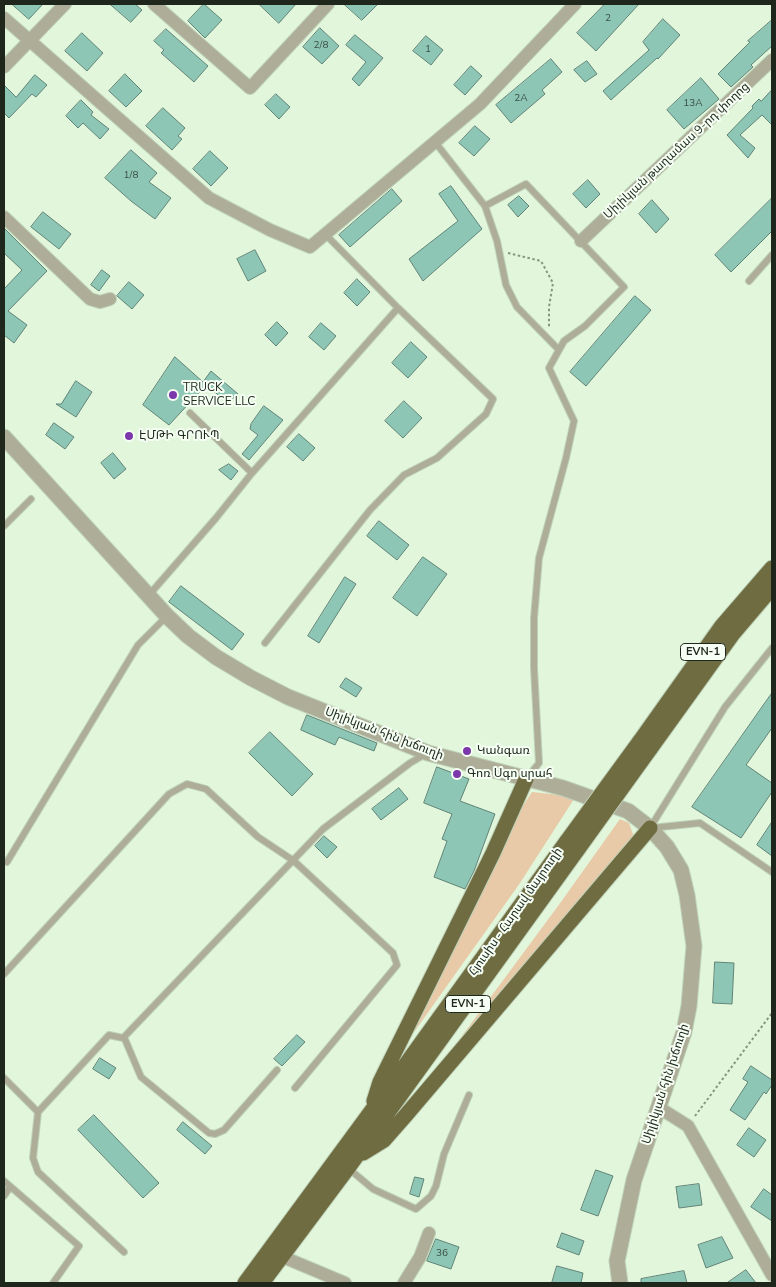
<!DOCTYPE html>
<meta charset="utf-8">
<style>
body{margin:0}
#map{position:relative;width:776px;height:1287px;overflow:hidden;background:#e1f6da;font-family:"Nunito Sans",sans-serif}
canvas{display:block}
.frame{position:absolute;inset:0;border:5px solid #1f271d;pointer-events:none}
</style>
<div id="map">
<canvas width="776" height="1287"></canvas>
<div class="frame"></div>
</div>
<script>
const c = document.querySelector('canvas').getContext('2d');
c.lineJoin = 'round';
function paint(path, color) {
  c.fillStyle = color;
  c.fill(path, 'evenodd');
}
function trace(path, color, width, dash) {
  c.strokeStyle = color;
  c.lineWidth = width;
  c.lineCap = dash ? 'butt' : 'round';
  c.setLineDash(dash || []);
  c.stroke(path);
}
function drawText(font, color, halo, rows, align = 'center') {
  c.font = font + ' "Nunito Sans","Noto Sans Armenian",sans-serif';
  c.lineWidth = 4;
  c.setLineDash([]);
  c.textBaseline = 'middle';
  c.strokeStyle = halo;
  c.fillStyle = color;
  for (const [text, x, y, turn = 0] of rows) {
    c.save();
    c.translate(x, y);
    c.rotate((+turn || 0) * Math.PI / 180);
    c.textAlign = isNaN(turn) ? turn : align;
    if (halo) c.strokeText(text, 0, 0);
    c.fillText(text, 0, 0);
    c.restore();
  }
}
paint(new Path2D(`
 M 532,792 L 560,795 L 574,799 L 520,883 L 407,1042 L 519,812 Z
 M 620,819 L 629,823 L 634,837 L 430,1079 L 561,902 Z`), '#e8c9a8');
const building = new Path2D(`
 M 12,4 L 43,4 L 29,19 Z
 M 110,4 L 135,4 L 142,10 L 131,22 Z
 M 204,4 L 222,20 L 205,38 L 188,21 Z
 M 259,4 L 296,4 L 279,23 Z
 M 344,4 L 378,4 L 362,20 Z
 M 605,4 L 639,4 L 596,51 L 577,33 Z
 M 663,19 L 680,35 L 658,59 L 657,58 L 611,100 L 603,91 L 649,50 L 643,42 Z
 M 772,20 L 772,46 L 751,65 L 753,67 L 731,87 L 718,74 L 750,42 L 748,41 Z
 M 320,28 L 339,46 L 322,64 L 303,47 Z
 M 166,29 L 208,66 L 194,82 L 161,53 L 164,50 L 154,41 Z
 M 82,33 L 103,53 L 87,71 L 65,51 Z
 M 355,35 L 383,58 L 359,86 L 352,79 L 366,62 L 346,45 Z
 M 426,36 L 443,50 L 431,65 L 413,51 Z
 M 551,59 L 562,72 L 542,90 L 545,94 L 511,123 L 496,105 Z
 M 587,61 L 597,74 L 585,82 L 574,70 Z
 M 471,66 L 482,76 L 465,95 L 454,85 Z
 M 125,74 L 142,91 L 126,107 L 109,91 Z
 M 35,75 L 47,85 L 36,97 L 32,94 L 9,118 L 4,113 L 4,85 L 16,97 Z
 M 701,78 L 719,99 L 684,129 L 667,110 Z
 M 772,90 L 772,125 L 762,115 L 740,135 L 755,148 L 748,158 L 727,135 L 753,108 L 752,106 L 759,99 L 761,101 Z
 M 276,94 L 290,107 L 279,119 L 265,105 Z
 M 81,100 L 93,112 L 91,115 L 109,129 L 100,139 L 83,123 L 78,128 L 66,116 Z
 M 163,108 L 185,128 L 178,136 L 182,139 L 172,150 L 146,126 Z
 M 475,126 L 490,139 L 474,156 L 459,143 Z
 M 131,150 L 157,173 L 149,182 L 171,198 L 155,219 L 131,201 L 105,178 Z
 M 210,151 L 228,168 L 211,186 L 193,169 Z
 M 588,180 L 600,194 L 586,208 L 573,194 Z
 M 451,186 L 482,229 L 423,281 L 409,259 L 458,221 L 439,194 Z
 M 392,189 L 402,201 L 350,247 L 339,235 Z
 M 519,196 L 529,206 L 518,217 L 508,205 Z
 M 772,198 L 772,231 L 731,272 L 715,255 Z
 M 652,200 L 669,219 L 656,233 L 639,214 Z
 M 43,212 L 71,234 L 59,249 L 31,227 Z
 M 4,228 L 47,271 L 8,311 L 27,325 L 14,343 L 4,335 L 4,289 L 22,270 L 4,253 Z
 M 255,250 L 266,271 L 248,281 L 237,259 Z
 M 102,270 L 110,276 L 99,291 L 91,285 Z
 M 357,279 L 370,292 L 357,306 L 344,293 Z
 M 129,282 L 144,295 L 132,309 L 117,296 Z
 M 635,296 L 651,310 L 586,386 L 570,372 Z
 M 277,322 L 288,333 L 276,346 L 265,335 Z
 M 321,323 L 336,336 L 324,350 L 309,337 Z
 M 411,342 L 427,357 L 408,378 L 392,363 Z
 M 175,357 L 203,382 L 211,371 L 238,394 L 228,403 L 205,384 L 206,385 L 169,425 L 143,405 Z
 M 76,381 L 92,392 L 76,417 L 56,404 L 61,404 Z
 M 404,401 L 422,418 L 403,438 L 385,421 Z
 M 264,406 L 283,420 L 249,460 L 242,454 L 258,435 L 250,429 L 251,424 Z
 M 54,423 L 74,437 L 65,449 L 46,435 Z
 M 299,434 L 315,448 L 303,461 L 287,447 Z
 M 113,453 L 126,469 L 114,479 L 101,463 Z
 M 229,464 L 238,471 L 231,480 L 219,470 Z
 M 379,521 L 409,545 L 397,560 L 367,536 Z
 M 423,557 L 447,574 L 417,616 L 393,598 Z
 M 345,577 L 356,584 L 319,643 L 308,636 Z
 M 181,586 L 244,634 L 232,650 L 169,602 Z
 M 346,678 L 362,688 L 356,697 L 340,687 Z
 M 772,693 L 772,728 L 746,765 L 772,783 L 772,792 L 741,838 L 692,807 Z
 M 307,715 L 377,743 L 374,751 L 339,737 L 335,745 L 301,730 Z
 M 270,732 L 313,774 L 292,796 L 249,753 Z
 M 437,767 L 469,779 L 460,801 L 495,814 L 474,871 L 465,889 L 434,877 L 447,841 L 442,839 L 452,814 L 424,803 Z
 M 399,788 L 408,799 L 381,820 L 372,809 Z
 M 772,822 L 772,856 L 757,845 Z
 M 324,836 L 337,847 L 327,858 L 315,846 Z
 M 715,962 L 734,963 L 732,1004 L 713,1003 Z
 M 297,1035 L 305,1042 L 282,1066 L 274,1059 Z
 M 100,1058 L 116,1068 L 109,1079 L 93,1069 Z
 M 751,1066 L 772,1080 L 772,1085 L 766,1094 L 764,1092 L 745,1120 L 730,1110 L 748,1082 L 743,1079 Z
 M 94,1115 L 159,1183 L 143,1198 L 78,1130 Z
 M 183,1122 L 212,1146 L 205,1154 L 177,1130 Z
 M 749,1128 L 766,1140 L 754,1157 L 737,1145 Z
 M 596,1170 L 613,1176 L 598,1216 L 581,1210 Z
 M 415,1177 L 424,1179 L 419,1197 L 410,1194 Z
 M 699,1184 L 702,1205 L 679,1208 L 676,1187 Z
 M 764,1189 L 772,1195 L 772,1221 L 751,1207 Z
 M 562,1233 L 584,1241 L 579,1255 L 557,1247 Z
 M 722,1237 L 733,1258 L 706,1268 L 698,1245 Z
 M 436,1239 L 459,1247 L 451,1269 L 427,1261 Z
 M 557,1266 L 583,1273 L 581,1283 L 552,1283 Z
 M 746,1270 L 756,1283 L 727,1283 Z
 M 684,1271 L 687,1283 L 641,1283 L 641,1279 Z`);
paint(building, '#8dc6b4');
trace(building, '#618478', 1);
const service = new Path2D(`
 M 435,142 L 485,206 L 526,184 L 624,287 L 585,326 L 564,341 L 549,368 L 574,421 L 566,458 L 539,558 L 534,618 L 534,668 L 539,763 L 527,778
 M 485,206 L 497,241 L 506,285 L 517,307 L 559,350
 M 749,281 L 772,255
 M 190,413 L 252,473
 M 4,526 L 31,499
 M 149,595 L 216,518 L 252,473 L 398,308
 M 265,643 L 370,510 L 404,475 L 437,458 L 486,414 L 493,399 L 398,308 L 325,234
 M 650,828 L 725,707 L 772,648
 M 651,828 L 700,823 L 772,872
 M 7,862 L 138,645 L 167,616
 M 4,974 L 169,794 L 187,784 L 206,789 L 258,837 L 294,861 L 393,953 L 397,965 L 295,1088
 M 124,1037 L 141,1077 L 209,1133 L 215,1134 L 224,1130 L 277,1070
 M 4,1078 L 38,1112 L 109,1035 L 123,1038 L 124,1037 L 323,829 L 410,763 L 427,753
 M 38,1112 L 33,1158 L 38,1172 L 124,1252
 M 348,1168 L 373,1189 L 416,1209 L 431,1196 L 436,1186 L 444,1154 L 469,1095
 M 4,1181 L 79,1246 L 53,1283
 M 4,1196 L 10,1187`);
const minor = new Path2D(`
 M 154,4 L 250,88 L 328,4
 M 4,18 L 209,198 L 270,230 L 310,247 L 480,104 L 575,4
 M 4,67 L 65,4
 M 4,217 L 90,299 L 100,302 L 110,299
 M 581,241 L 772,60
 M 658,1107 L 688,1126 L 772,1275
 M 283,1257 L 345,1283
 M 404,1283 L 420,1257 L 429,1233`);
const tertiary = new Path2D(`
 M 4,437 L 167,616 L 188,636 L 216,657 L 251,678 L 288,697 L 428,753 L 563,788 L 628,811 L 650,828 L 667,847 L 681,870 L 687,895 L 694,946 L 689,1006 L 684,1032 L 634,1180 L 617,1261 L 620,1283`);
const trunk = new Path2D(`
 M 640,741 L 721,627 L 772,568
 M 650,749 L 732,635 L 772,588
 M 374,1101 L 380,1082 L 493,853 L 526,779
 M 363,1153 L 384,1140 L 406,1115 L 650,828
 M 245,1283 L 406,1064 L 567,841
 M 262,1283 L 348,1168 L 578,849`);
trace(service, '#bed1b8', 8);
trace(minor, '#bed1b8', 14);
trace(tertiary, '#bed1b8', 17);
trace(trunk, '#bed1b8', 17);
trace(new Path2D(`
 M 508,253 L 541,261 L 553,283 L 549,307 L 549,327
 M 695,1116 L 772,1013`), '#869581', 2, [2.5, 2.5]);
trace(service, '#aead98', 6);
trace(minor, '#aead98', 12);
trace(tertiary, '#aead98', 15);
trace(trunk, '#706c42', 15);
const trunkBridge = new Path2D(`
 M 567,841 L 640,741
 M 578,849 L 650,749`);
trace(trunkBridge, '#bed1b8', 17, []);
trace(trunkBridge, '#706c42', 15);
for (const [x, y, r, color] of [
 [173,395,5,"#7c37aa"],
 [129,436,5,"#7c37aa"],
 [467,751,5,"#7c37aa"],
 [457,774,5,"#7c37aa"]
]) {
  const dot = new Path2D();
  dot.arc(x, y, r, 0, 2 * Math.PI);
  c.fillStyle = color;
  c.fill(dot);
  trace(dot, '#f6fff4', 2);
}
drawText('10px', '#3a4f43', null, [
 ["2",608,19],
 ["2/8",321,46],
 ["1",428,50],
 ["2A",521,99],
 ["13А",693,104],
 ["1/8",131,176],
 ["36",442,1254]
]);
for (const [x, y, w] of [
 [703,652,45],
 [468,1004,45]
]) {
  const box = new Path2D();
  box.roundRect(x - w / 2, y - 8.5, w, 17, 4);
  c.fillStyle = '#f6fff4';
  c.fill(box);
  trace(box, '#1f271d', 1);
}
drawText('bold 11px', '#1f271d', null, [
 ["EVN-1",703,652],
 ["EVN-1",468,1004]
]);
drawText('12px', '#1f271d', '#f6fff4', [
 ["Սիլիկյան թաղամաս 9-րդ փողոց",677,151,-43],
 ["Սիլիկյան հին խճուղի",384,734,21],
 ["Հյուսիս - Հարավ մայրուղի",516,912,-55],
 ["Սիլիկյան հին խճուղի",666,1084,-72]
]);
drawText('12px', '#1f271d', '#f6fff4', [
 ["TRUCK",183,388],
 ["SERVICE LLC",183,402],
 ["ԷՄԹԻ ԳՐՈՒՊ",139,436],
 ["Կանգառ",477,751],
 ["Գոռ Սգո սրահ",467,774]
], 'left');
</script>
